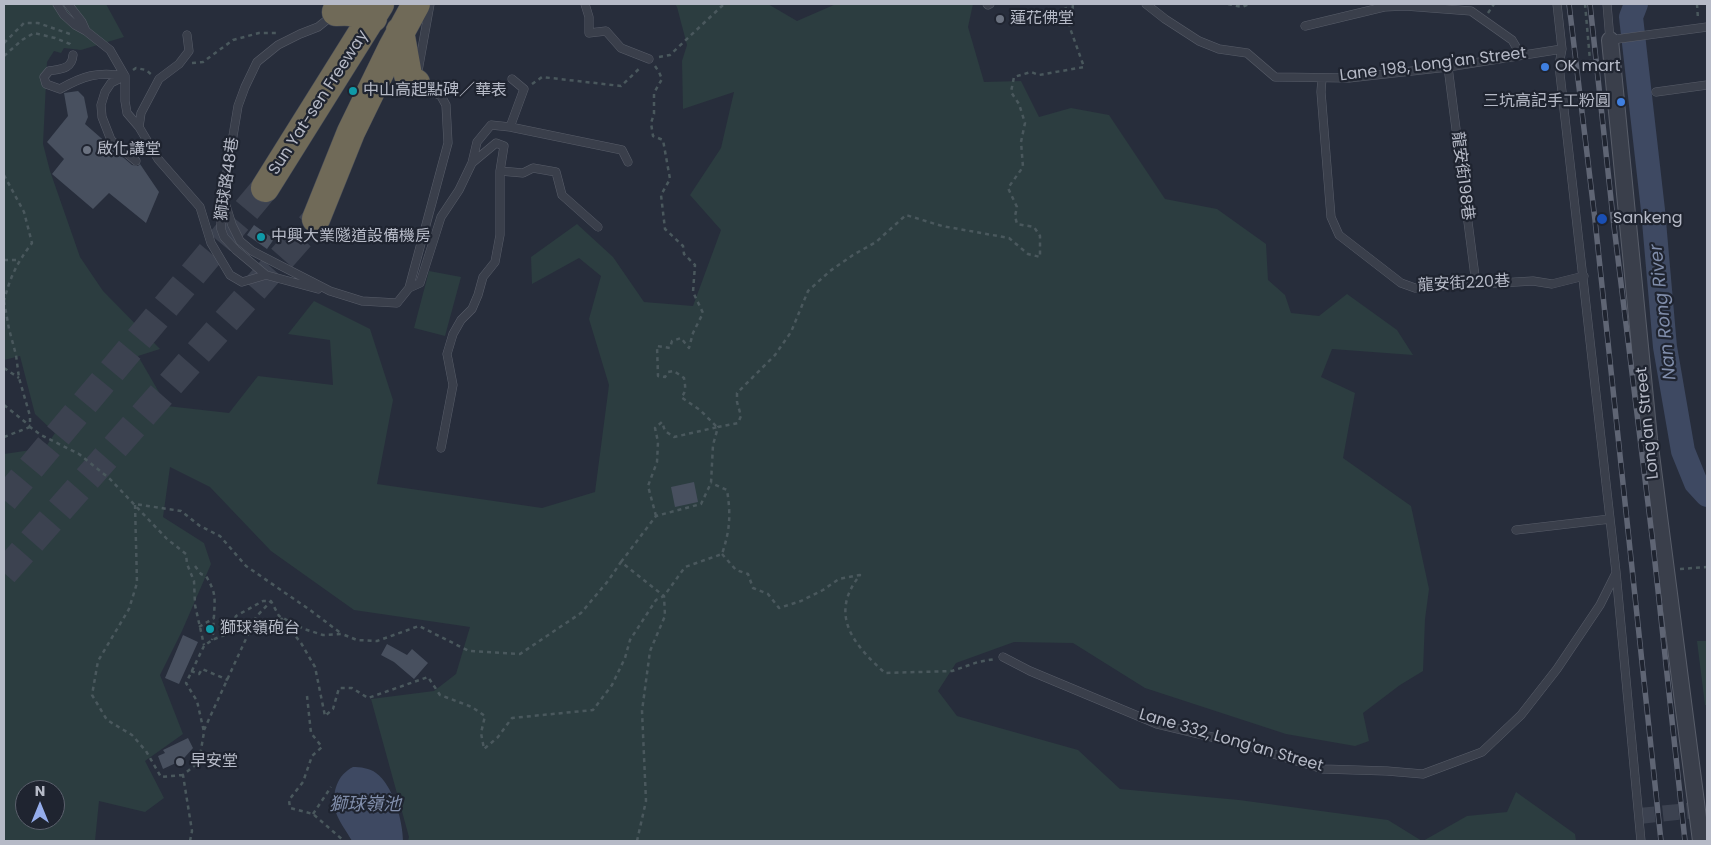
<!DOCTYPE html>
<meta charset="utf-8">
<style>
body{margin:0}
#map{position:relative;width:1711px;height:845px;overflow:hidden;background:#272d3b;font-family:Poppins,sans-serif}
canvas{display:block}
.frame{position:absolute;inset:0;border:5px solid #b6bac7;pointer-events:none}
.north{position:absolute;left:15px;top:780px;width:50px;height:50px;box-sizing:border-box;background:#1f2430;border:1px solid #5b606c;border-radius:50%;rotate:0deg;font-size:14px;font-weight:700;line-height:20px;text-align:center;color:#b6bac7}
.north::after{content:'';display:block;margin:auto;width:18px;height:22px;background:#95adec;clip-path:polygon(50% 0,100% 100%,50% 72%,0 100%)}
</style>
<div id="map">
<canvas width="1711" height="845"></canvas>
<div class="frame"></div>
<div class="north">N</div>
</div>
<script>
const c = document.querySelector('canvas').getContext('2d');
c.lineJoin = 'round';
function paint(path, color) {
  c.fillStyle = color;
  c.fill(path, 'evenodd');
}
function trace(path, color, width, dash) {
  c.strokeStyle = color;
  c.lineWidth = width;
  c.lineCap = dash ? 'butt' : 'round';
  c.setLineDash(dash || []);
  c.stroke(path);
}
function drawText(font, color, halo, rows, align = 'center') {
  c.font = font + ' Poppins,"Noto Sans TC",sans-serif';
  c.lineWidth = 4.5;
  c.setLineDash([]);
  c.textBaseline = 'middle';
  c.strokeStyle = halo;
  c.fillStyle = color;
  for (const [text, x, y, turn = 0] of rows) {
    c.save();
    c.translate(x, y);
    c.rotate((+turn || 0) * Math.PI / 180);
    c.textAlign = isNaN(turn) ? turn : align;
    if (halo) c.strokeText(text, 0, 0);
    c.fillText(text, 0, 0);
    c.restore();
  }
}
paint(new Path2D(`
 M 5,4 L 106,4 L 124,37 L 81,50 L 64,48 L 61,53 L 54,51 L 47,62 L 43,144 L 50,171 L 80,257 L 103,291 L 160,349 L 138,356 L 167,406 L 229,413 L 258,376 L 333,385 L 330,340 L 288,334 L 314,301 L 370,329 L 393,400 L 377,484 L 542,508 L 595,492 L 609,385 L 589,319 L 601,276 L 579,258 L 532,284 L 531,257 L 577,224 L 613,257 L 644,302 L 693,306 L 721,230 L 690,195 L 721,148 L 734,92 L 683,109 L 682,61 L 687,45 L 677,7 L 675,4 L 768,4 L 797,21 L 836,4 L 973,4 L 968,27 L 984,82 L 1021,81 L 1039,117 L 1071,108 L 1109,115 L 1165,199 L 1217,209 L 1266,244 L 1268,280 L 1285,295 L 1291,313 L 1319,316 L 1347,294 L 1397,330 L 1413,355 L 1332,349 L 1321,377 L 1355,393 L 1343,458 L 1411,506 L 1429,589 L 1425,619 L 1423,671 L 1400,685 L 1363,713 L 1369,741 L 1355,746 L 1286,734 L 1145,688 L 1073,643 L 1014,642 L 956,663 L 938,691 L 957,716 L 1078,750 L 1120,789 L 1239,800 L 1388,820 L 1422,841 L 408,841 L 409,837 L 371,699 L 434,691 L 456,674 L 470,627 L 354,610 L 271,551 L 210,487 L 170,467 L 163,517 L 204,543 L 211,564 L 182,631 L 160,675 L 183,734 L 145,761 L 164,798 L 145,812 L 99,801 L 95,841 L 4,841 L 4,454 L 45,448 L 55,433 L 35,414 L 20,356 L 4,360 L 4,15 ZM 25,790 L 55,790 L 55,820 L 25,820 Z
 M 429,271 L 461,277 L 445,336 L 414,328 Z
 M 1697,641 L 1707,641 L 1707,705 L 1705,705 Z
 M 1516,792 L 1575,834 L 1576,841 L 1423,841 L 1467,816 L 1507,812 Z`), '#2c3d40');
paint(new Path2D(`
 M 353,767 C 360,767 370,768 376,773 C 393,785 403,821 403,841 L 352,841 C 347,832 337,819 335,809 C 332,792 337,775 353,767 Z`), '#3e4962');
trace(new Path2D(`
 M 1636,4 L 1631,17 L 1653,210 L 1665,347 L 1683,451 L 1696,483 L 1707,495`), '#3e4962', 24);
paint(new Path2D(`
 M 78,91 L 84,97 L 88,117 L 85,124 L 132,165 L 138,166 L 140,164 L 159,192 L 146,223 L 109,193 L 93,209 L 52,174 L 64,159 L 47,142 L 68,116 L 64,93 Z
 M 254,225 L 274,239 L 267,249 L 247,235 Z
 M 694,482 L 698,502 L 675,507 L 671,487 Z
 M 183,635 L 198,642 L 179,684 L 165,678 Z
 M 387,644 L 407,655 L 412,649 L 428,663 L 414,679 L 394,662 L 381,655 Z
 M 188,738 L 193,748 L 177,766 L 176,763 L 163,769 L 158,756 L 165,753 L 163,750 Z`), '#48505f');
trace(new Path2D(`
 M 1639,816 L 1697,810`), '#3c4250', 16, [16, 8]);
trace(new Path2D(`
 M 4,500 L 265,188
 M 4,573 L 316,219`), '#3c4250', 28, [28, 14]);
const service = new Path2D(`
 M 57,4 L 64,15 L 75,25 L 86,31 L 110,50 L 125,76 L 125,101 L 127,113 L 139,127 L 158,159 L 200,207 L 211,243 L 230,275 L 242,282 L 266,275
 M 68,4 L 82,22 L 86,31
 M 585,4 L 589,17 L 589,33 L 606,31 L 621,48 L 649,59
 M 987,4 L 988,5 L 990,4
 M 1146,4 L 1165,19 L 1199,41 L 1219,49 L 1247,53 L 1275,77 L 1349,78 L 1448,67 L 1562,49
 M 1557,4 L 1562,49 L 1559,65 L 1616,572 L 1641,841
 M 1607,4 L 1610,40 L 1707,27
 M 1305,26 L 1384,7 L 1405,6 L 1471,11 L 1512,40 L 1521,55
 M 73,55 C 72,69 61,69 49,71 L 44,77 L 46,84 L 60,89 C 83,76 98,71 125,76
 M 1448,67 L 1476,284
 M 418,71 L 430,4
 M 125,76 L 111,83 L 105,92 L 101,105 L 102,117 L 111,140 L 136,161
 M 1322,78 L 1321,92 L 1331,217 L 1339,235 L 1401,283 L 1415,288 L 1533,281 L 1552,284 L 1584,276
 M 1656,92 L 1707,85
 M 139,127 L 141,113 L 159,79 L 179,64 L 189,51 L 187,35
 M 510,127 L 622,150 L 628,162
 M 500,171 L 523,173 L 533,168 L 556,172 L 562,195 L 598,227
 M 223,196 L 232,225 L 240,241 L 252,251 L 330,291 L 362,301 L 397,303 L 409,288 L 448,143 L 446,105 L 441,96 L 419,85
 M 409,288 L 420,283 L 441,217 L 459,190 L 472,163 L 477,142 L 491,125 L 510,127 L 524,89 L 512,79
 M 318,289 L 266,275 L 236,250 L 224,237 L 221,229 L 221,221 L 223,196 L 238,106 L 245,87 L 257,62 L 278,45 L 300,34 L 318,27 L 333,15
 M 441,448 L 453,385 L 447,354 L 453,334 L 461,320 L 472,309 L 478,295 L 483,277 L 495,262 L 500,235 L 500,171 L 504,146 L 496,143 L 472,163
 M 1516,530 L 1610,519
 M 1003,657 L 1030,671 L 1157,724 L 1237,743 L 1323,769 L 1387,771 L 1423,774 L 1482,752 L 1521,715 L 1557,669 L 1600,605 L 1616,573`);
const minor = new Path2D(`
 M 1610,40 L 1649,439 L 1701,841`);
const motorway = new Path2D(`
 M 336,12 C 351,11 359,12 373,18
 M 400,31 L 408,75 L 411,80 L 416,83
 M 265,188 L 380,4
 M 316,219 L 351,132 L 392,48 L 416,4`);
trace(service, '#585d69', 9);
trace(minor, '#585d69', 18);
trace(motorway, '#454a56', 29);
trace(new Path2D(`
 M 1228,4 L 1242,7 L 1249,4
 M 1585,4 L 1590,60
 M 1697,4 L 1698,19
 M 1488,13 L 1494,4
 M 1071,25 L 1073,4
 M 4,43 L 24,23 L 38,23 L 70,34
 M 4,56 L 22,40 L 34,33 L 55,38 L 70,44 L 71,46
 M 659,57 L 670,55 L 724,4
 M 192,63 L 203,62 L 233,40 L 259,33 L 278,33
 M 655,66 L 659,72 L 662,79 L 654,93 L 654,114 L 651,123 L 653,136 L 663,140 L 670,179 L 661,195 L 665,229 L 683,246 L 684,254 L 695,265 L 693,292 L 703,313 L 693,333 L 689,348 L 681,338 L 672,341 L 670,348 L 657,346 L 658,376 L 665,377 L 668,372 L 674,371 L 684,378 C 685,385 687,392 681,397 L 700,410 L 717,427
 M 133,70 L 136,68 L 146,70 L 152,75
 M 532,84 L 542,77 L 621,86 L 641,67
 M 4,175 L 24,212 L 32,243 C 17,263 10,277 4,301
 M 4,260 L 19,260
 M 4,301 L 9,329 L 16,355 L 19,378 L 30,416 L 30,427 L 41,435 L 79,454 L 110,479 L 167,539 L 186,554 L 187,564 L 194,581 L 195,605 L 204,645
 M 4,368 L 19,378
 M 4,405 L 30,426
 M 4,437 L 30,427
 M 656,516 L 648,486 L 657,462 L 658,442 L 655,428 L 662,422 L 665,431 L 674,437 L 718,427
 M 722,554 L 736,570 L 748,574 L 753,588 L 768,594 L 779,608 L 801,601 L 823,590 L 839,579 L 860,575 C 828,615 854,645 885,673 L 952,671 L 978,662 L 995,659
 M 621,562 L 656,516 L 701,504 L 711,483 L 713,445 L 718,427 L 738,423 L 741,416 L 737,402 L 737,393 L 775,355 L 791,332 L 808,291 L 830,271 L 853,255 L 876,242 L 906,215 L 942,226 L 1009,238 L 1028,254 L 1040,257 L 1040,236 L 1034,227 L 1017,224 L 1015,216 L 1017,207 L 1008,188 L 1023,167 L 1021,142 L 1025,123 L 1019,104 L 1011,92 L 1014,77 L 1031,72 L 1039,75 L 1084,67 L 1070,28 L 1065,4
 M 195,566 L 201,574 L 206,576 C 216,593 215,597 214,616 C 213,624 214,632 212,640
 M 1680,569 L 1707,567
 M 281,618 L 301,643 L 315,667 L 325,716 L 333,709 L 339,688 L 352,688 L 368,698 L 428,677 L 440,695 L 472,707 L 485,716 L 481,733 L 484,749 L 498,737 L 512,718 L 593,710 L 612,685 L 625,658 L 630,640 L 656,600 L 664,596 L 685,567 L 722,554 C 730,530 731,515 727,490 L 711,483
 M 199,627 L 214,618
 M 191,671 L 199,674 L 202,669 L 228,680
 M 307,696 L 311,733 L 322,747 L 312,756 L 303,782 L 289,800 L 290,808 L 313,814 L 344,841
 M 204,730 L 256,617 L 271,601
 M 183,775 L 161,777 L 146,751 L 132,735 L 107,720 L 92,695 L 98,661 L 129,609 L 137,583 L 135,504 L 181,511 L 200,526 L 220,536 L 246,566 L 310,610 L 342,634
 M 313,814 L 331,787
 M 190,841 L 192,831 L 183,775 L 199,762 L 204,732 L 197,701 L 186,683 L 204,646 L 212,640 L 227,634 L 236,616 L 263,601 L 271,601 L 279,616 L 304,629 L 323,635 L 342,634 L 357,640 L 377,641 L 419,626 L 469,651 L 520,654 L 581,613 L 608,581 L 621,562 L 664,596 L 665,616 L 650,651 L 642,711 L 646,801 L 637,841`), '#4a585d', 2.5, [4, 4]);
trace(service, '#3a3f4b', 8);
trace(minor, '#3a3f4b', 16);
trace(motorway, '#706a58', 28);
const rail = new Path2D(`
 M 1569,4 L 1595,220 L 1661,841
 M 1590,4 L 1613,218 L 1653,544 L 1685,841`);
trace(rail, '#5f6574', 5.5);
trace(rail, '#1f2430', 4, [11]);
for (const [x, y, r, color] of [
 [1000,19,5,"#6b7280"],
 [1545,67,5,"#3f7fe0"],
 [353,91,5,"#0f9aa8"],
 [1621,102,5,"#3f7fe0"],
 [87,150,5,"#6b7280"],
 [1602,219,6,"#1a4fb4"],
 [261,237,5,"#0f9aa8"],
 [210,629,5,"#0f9aa8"],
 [180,762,5,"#6b7280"]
]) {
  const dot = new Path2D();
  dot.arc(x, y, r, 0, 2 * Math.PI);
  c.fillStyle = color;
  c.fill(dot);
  trace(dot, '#1f2430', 2);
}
drawText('16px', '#b6bac7', '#1f2430', [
 ["蓮花佛堂",1010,19],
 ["OK mart",1555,67],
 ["中山高起點碑／華表",363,91],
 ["三坑高記手工粉圓",1611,102,"right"],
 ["啟化講堂",97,150],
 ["Sankeng",1613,219],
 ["中興大業隧道設備機房",271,237],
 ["獅球嶺砲台",220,629],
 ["早安堂",190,762]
], 'left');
drawText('16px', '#b6bac7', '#1f2430', [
 ["Lane 198, Long'an Street",1433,65,-7],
 ["Sun Yat-sen Freeway",319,103,-57],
 ["龍安街198巷",1462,176,83],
 ["獅球路48巷",228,179,-82],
 ["龍安街220巷",1464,284,-3],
 ["Long'an Street",1648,423,-96],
 ["Lane 332, Long'an Street",1231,741,16]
]);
drawText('italic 18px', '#818eab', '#1f2430', [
 ["Nan Rong River",1664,312,-96],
 ["獅球嶺池",365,805]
]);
</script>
